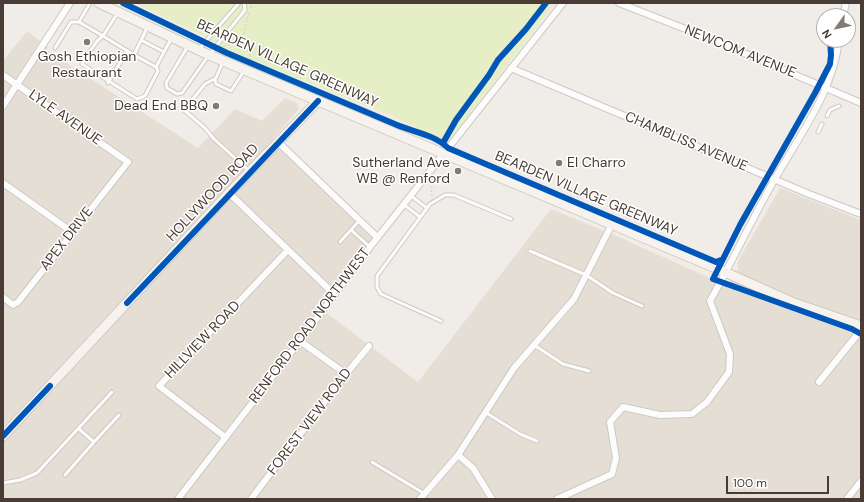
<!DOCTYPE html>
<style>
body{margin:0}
#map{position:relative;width:864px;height:502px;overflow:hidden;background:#f0ede8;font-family:"DM Sans",sans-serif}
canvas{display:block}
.frame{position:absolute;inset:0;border:4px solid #483c34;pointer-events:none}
.north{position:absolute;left:816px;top:8px;width:40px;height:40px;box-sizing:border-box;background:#fff;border:1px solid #b6b1ae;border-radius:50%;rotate:237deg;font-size:11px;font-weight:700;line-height:16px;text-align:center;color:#483c34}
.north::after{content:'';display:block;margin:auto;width:14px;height:18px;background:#837a73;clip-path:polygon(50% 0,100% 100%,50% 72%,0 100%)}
.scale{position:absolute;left:726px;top:476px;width:103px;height:18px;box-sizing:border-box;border:2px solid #483c34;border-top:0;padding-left:5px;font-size:12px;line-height:14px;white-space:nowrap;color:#483c34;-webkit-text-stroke:3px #fff;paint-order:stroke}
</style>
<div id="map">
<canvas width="864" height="502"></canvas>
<div class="frame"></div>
<div class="north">N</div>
<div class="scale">100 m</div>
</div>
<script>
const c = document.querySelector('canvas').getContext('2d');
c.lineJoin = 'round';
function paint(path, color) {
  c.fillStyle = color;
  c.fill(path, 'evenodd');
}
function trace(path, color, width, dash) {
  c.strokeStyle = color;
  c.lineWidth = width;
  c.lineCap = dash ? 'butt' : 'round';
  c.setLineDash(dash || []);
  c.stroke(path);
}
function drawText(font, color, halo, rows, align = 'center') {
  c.font = font + ' "DM Sans",sans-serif';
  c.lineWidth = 3;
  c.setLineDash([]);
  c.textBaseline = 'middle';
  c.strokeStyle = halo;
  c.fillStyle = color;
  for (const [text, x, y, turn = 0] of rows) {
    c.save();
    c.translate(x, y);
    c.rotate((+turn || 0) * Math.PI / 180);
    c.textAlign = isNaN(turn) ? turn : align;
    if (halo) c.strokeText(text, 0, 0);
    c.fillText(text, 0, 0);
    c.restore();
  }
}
paint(new Path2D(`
 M 27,31 L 48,47 L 46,50 L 198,148 L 235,109 L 262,121 L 285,98 L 297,103 L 299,109 L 273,139 L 373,239 L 320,308 L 418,382 L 551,209 L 621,238 L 727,286 L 738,269 L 738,261 L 780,188 L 861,220 L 861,499 L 3,499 L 3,61 Z`), '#e5ded5');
paint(new Path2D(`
 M 135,3 L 555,3 L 447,143 L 394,117 L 227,50 L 204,36 Z`), '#e5eec5');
const lane = new Path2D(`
 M 90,3 L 79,22 L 103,36 L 97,41 L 82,64 L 137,99 L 145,96 L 158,71 L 156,67
 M 117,14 L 103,36 L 134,55
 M 148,26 L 134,55 L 156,67 L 171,39
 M 141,40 L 164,52
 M 188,46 L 166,83 L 167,88 L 177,94 L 182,93 L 209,55 L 245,10 L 244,3
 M 55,48 L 71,22 L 79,22
 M 199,49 L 239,3
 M 223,62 L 215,80 L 216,84 L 231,91 L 244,71
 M 216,78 L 205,84 L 184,110 L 205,128 L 214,139 L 248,170
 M 108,83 L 127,51
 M 827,116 L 830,110 L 839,106
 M 818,132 L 822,124
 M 411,196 L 427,208
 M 403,204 L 420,217
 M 351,230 L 370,247
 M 340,242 L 359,221
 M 530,251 L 586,275 L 613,293 L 642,306
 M 441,321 L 381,294 L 377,287 L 377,276 L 430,204 L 445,195 L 454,195 L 511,219
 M 534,345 L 563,364 L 589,371
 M 485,412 L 520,434 L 537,441
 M 94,442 L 119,415
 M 372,462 L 425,494
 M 65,475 L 94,442 L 79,429
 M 3,483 L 20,480 L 37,473 L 112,392`);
const street = new Path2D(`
 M 619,3 L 711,39 L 861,103
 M 843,16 L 846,3
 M 511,68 L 809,194 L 861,214
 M 3,75 L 128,162 L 18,302 L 13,305 L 3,297
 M 3,106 L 70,3
 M 278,142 L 377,237
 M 3,183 L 72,232
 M 229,193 L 335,295
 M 300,341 L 346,374
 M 819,382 L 861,330
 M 225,437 L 159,386 L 288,250
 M 458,455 L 473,468 L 492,499
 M 178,499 L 300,341 L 370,247 L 563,3
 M 251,499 L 346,374 L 369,346
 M 420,499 L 458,455 L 514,368 L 574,299 L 611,226
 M 557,499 L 612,474 L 616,458 L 610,422 L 623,407 L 660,415 L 692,414 L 707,402 L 729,372 L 730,354 L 710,301 C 733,260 753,217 776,177 C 801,133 833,91 839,40
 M 847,499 L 861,481`);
const secondary = new Path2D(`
 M 99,3 L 209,55 L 718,269 L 794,303 L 861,326
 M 3,436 L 229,193 L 318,101`);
trace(lane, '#cdc9c4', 5);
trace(street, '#cdc9c4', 8);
trace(secondary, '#d2cac0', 11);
trace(new Path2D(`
 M 251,8 L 252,3
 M237 43a5 5 0 1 1 10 0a5 5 0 1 1-10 0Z
 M 243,38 L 249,13
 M 245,48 L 249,53 L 252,64
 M 222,50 L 224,46 L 236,43
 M 432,196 L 431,191 L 434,178`), '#d1ccc9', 1, [2, 2]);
trace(lane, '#fdfcfc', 3);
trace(street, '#fdfcfc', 6);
trace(secondary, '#f6f3ee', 9);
trace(new Path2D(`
 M 123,3 L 227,53 L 397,125 C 414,132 435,135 448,148 L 716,262 L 721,260
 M 830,40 L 831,55 L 830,64 L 815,93 L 740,225 L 713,279 L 852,329 L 861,334
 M 443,143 L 456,120 L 489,75 L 498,60 L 526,29 L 546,3
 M 127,303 L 318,101
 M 3,436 L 50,386`), '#0057b8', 6);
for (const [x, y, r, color] of [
 [87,42,4,"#837a73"],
 [216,106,4,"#837a73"],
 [559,163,4,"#837a73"],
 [458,171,4,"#837a73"]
]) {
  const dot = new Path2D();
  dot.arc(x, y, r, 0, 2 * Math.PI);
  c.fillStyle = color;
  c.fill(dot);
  trace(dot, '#fff', 1.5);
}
drawText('14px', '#483c34', '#fff', [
 ["NEWCOM AVENUE",740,52,22],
 ["BEARDEN VILLAGE GREENWAY",287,64,24],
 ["LYLE AVENUE",65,118,35],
 ["CHAMBLISS AVENUE",686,142,23],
 ["HOLLYWOOD ROAD",213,193,-47],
 ["BEARDEN VILLAGE GREENWAY",586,194,23],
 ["APEX DRIVE",67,239,-52],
 ["RENFORD ROAD NORTHWEST",310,326,-53],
 ["HILLVIEW ROAD",203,340,-46],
 ["FOREST VIEW ROAD",310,422,-53]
]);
drawText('14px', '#483c34', '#fff', [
 ["Gosh Ethiopian",87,57,"center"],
 ["Restaurant",87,73,"center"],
 ["Dead End BBQ",208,106],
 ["Sutherland Ave",450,163],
 ["WB @ Renford",450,179],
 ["El Charro",567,163,"left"]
], 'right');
</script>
